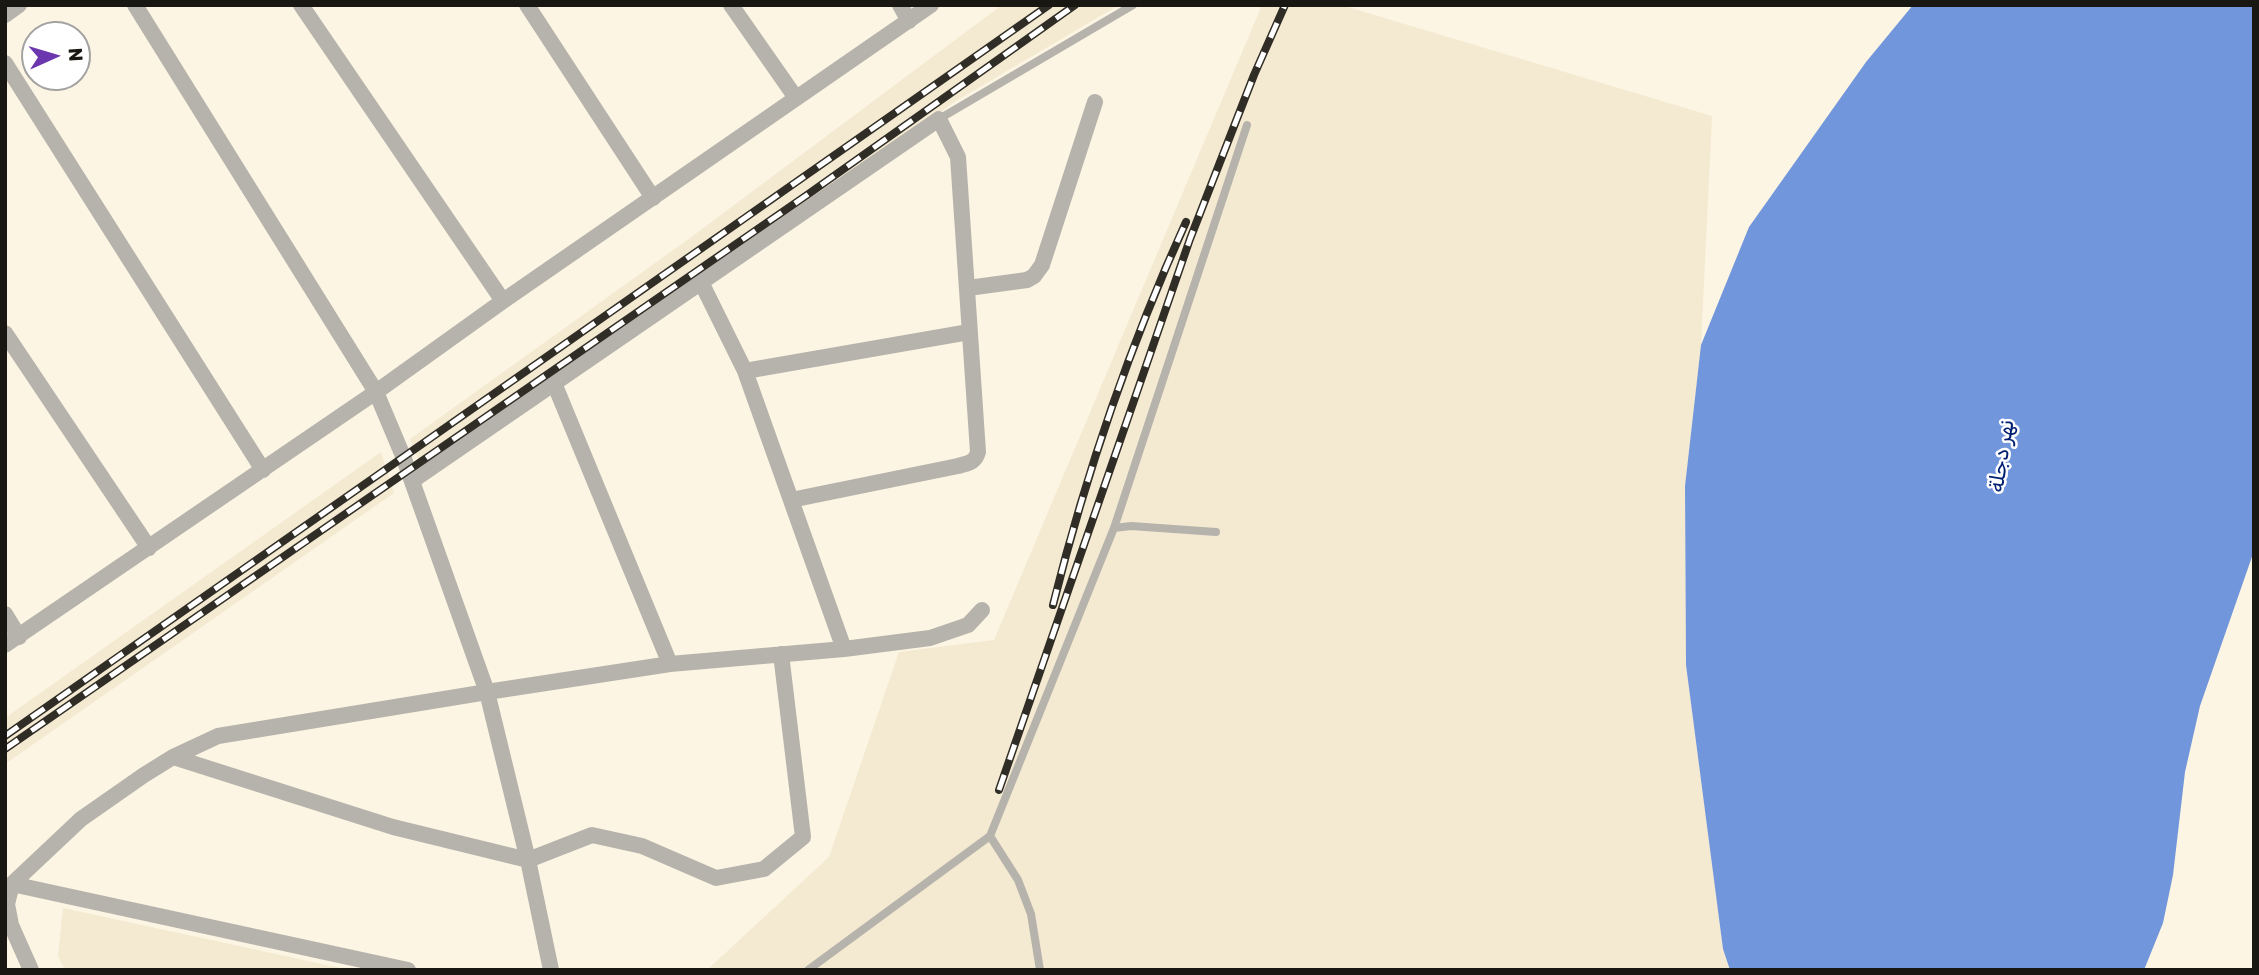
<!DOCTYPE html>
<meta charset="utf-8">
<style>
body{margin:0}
#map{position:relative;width:2259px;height:975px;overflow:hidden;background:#fcf5e3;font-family:Rubik,sans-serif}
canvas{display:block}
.frame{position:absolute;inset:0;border:7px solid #191711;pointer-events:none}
.north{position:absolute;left:21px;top:21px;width:70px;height:70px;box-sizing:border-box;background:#fff;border:2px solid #a3a2a0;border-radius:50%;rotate:86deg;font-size:19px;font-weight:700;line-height:28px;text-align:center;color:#191711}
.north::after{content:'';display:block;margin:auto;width:24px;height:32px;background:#6c37ae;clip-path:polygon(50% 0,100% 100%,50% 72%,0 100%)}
</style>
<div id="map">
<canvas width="2259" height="975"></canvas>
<div class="frame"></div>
<div class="north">N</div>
</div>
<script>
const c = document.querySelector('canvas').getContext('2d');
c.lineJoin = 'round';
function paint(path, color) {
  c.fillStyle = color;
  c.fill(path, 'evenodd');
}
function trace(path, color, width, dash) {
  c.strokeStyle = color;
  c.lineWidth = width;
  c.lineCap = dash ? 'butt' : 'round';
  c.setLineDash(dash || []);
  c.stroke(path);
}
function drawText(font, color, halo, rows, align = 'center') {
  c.font = font + ' Rubik,"Noto Naskh Arabic",sans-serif';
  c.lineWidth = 5;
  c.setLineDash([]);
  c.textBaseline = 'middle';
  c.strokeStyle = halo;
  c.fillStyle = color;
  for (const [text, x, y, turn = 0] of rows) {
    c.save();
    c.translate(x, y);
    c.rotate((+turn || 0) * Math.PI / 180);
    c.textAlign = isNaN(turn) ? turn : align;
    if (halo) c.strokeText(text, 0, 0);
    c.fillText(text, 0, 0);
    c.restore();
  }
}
paint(new Path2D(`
 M 1002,5 L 1119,5 L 956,101 L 423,471 L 410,439 L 690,238 Z
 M 1262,5 L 1341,5 L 1712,116 L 1701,345 L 1685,486 L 1686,665 L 1723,949 L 1730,970 L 707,970 L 829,857 L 899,652 L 994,640 Z
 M 381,452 L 394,493 L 5,764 L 5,718 Z
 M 63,908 L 350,970 L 65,970 L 58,956 Z`), '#f4e9d1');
paint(new Path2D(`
 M 1913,5 L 2254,5 L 2254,551 L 2200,706 L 2185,772 L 2173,875 L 2163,923 L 2144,970 L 1730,970 L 1723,949 L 1686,665 L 1685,486 L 1701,345 L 1749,227 L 1866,62 Z`), '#7296dc');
trace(new Path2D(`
 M 939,119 L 1133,5
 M 1114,528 L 1131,526 L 1216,532
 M 990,836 L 1018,880 L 1031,914 L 1040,970
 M 808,970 L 990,836 L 1114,528 L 1247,125`), '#b6b3ac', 8);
trace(new Path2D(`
 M 135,5 L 376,392 L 403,456 L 487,692 L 528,860 L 551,970
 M 301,5 L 503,301
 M 527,5 L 653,198
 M 731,5 L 796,98
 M 900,5 L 909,21
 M 5,15 L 19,5
 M 5,63 L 263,470
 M 701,282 L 745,371 L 844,649
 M 968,288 L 1027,280 L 1034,276 L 1042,265 L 1095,102
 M 5,333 L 149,548
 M 745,371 L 969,332
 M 554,383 L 670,664
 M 412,481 L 939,119 L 958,157 L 978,452 C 975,463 968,463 958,466 L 791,500
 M 5,614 L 19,637
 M 5,645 L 376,392 L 503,301 L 931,5
 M 173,757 L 393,827 L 528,860 L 592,835 L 642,846 L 716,878 L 764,869 L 803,837 L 781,654
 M 12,884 L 408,970
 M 31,970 L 11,925 L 7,904 L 12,884 L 81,819 L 144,775 L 173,757 L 218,736 L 487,692 L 670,664 L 844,649 L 930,638 L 968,625 L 982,610`), '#b6b3ac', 16);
const rail = new Path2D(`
 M 1053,605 C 1086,473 1130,345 1186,222
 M 5,736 L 1049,5
 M 5,749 L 807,195 L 1075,5
 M 999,790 L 1190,239 L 1254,75 L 1285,5`);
trace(rail, '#302d26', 8);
trace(rail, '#fff', 5, [16]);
drawText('italic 21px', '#012071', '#fff', [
 ["نهر دجلة",2002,456,-81]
]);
</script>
